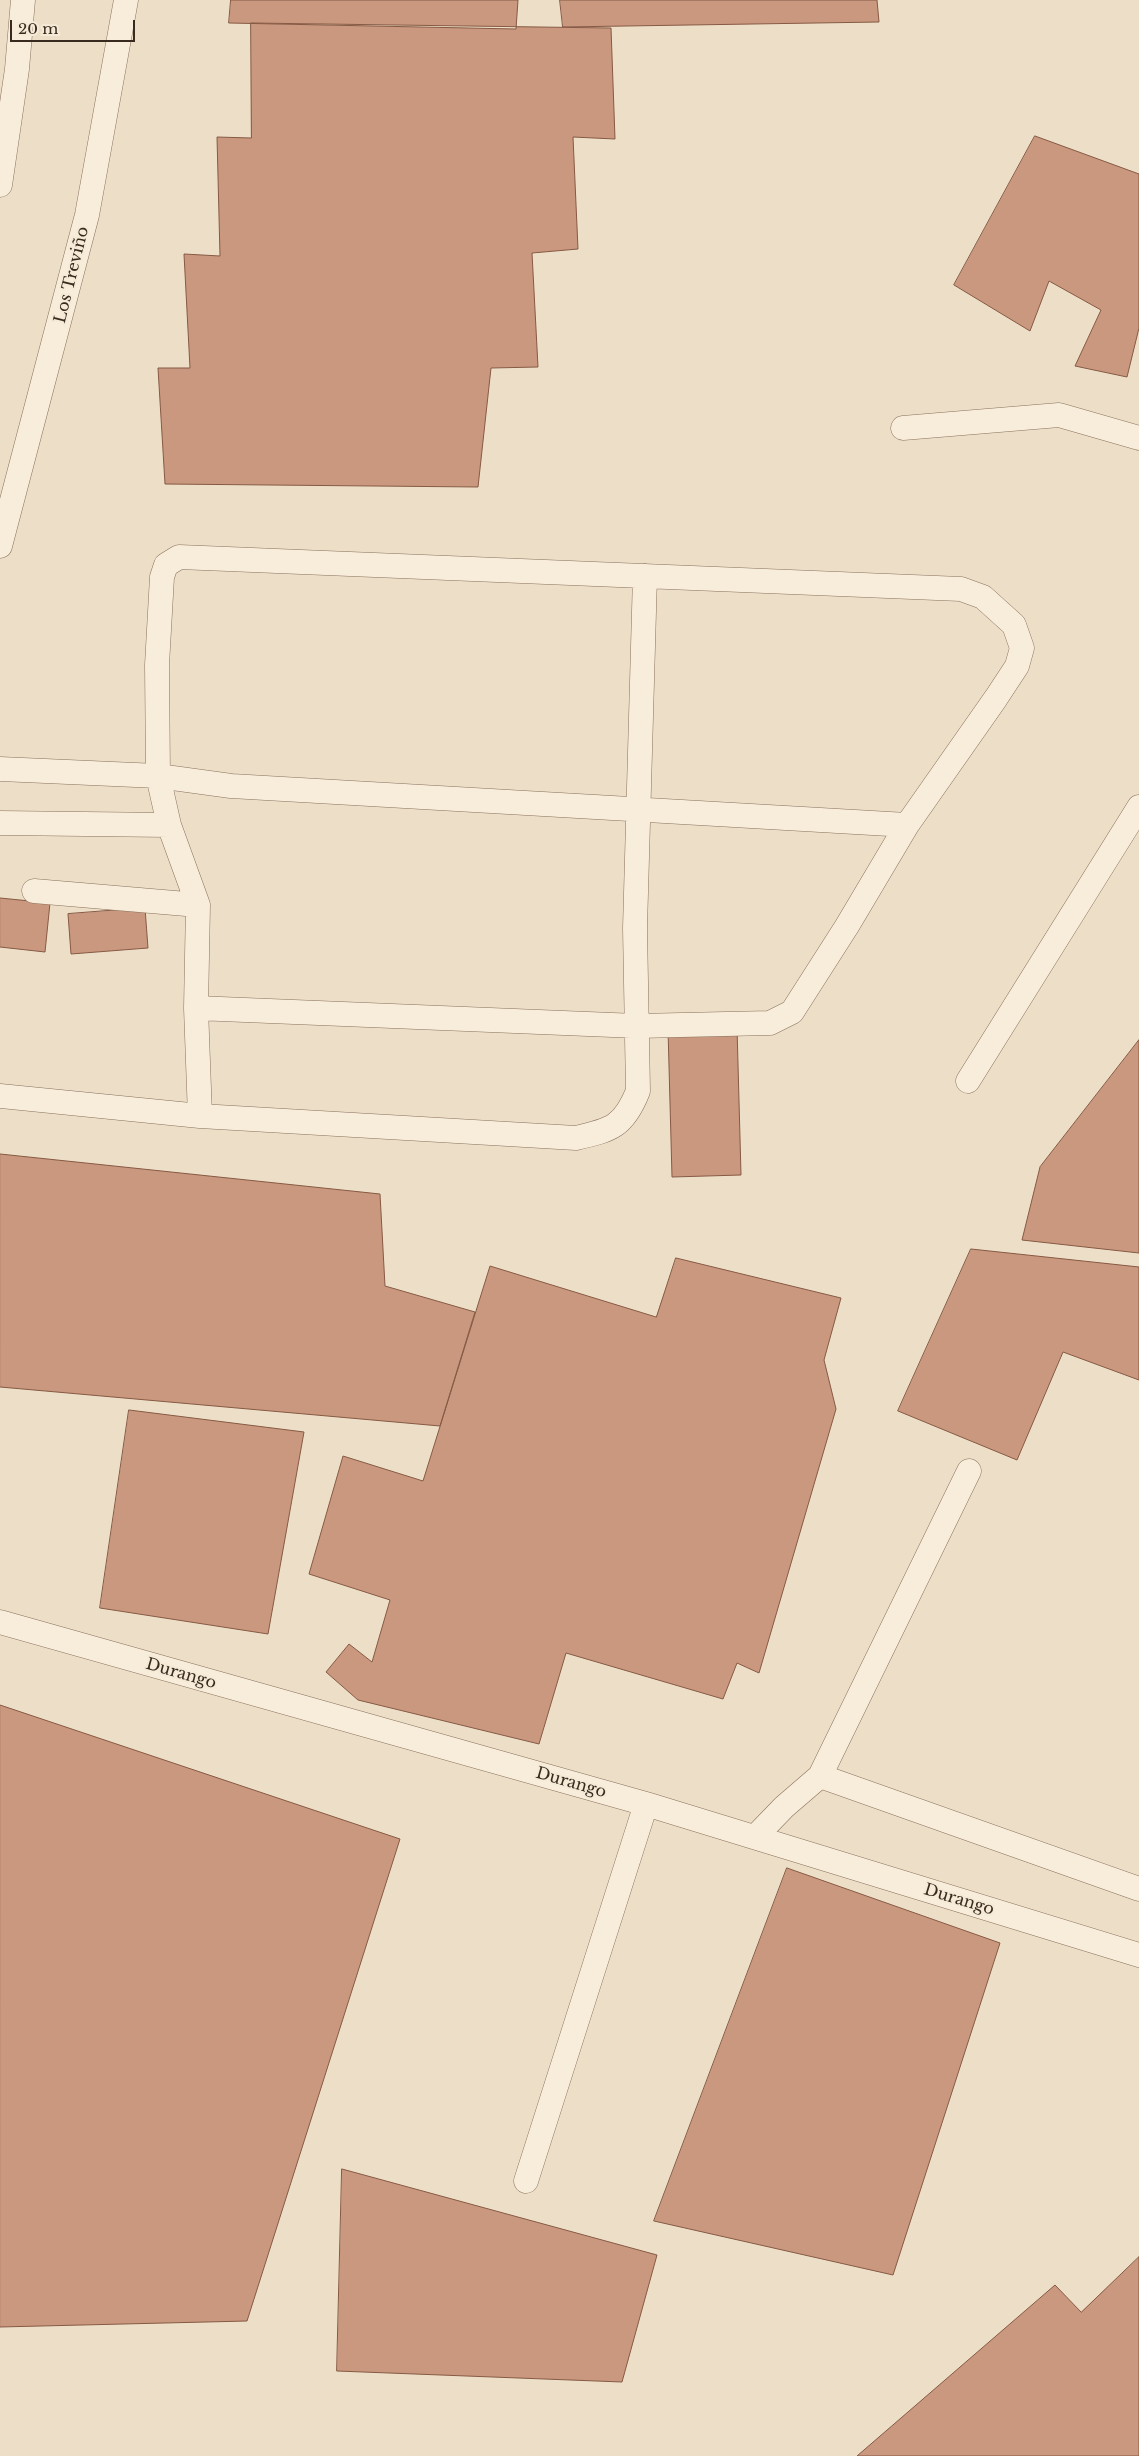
<!DOCTYPE html>
<meta charset="utf-8">
<style>
body{margin:0}
#map{position:relative;width:1139px;height:2456px;overflow:hidden;background:#eddfc7;font-family:"Libre Baskerville",serif}
canvas{display:block}
.scale{position:absolute;left:10px;top:20px;width:125px;height:22px;box-sizing:border-box;border:2px solid #392a20;border-top:0;padding-left:6px;font-size:15px;line-height:18px;white-space:nowrap;color:#392a20;-webkit-text-stroke:4px #f4ead6;paint-order:stroke}
</style>
<div id="map">
<canvas width="1139" height="2456"></canvas>
<div class="scale">20 m</div>
</div>
<script>
const c = document.querySelector('canvas').getContext('2d');
c.lineJoin = 'round';
function paint(path, color) {
  c.fillStyle = color;
  c.fill(path, 'evenodd');
}
function trace(path, color, width, dash) {
  c.strokeStyle = color;
  c.lineWidth = width;
  c.lineCap = dash ? 'butt' : 'round';
  c.setLineDash(dash || []);
  c.stroke(path);
}
function drawText(font, color, halo, rows, align = 'center') {
  c.font = font + ' "Libre Baskerville",serif';
  c.lineWidth = 4;
  c.setLineDash([]);
  c.textBaseline = 'middle';
  c.strokeStyle = halo;
  c.fillStyle = color;
  for (const [text, x, y, turn = 0] of rows) {
    c.save();
    c.translate(x, y);
    c.rotate((+turn || 0) * Math.PI / 180);
    c.textAlign = isNaN(turn) ? turn : align;
    if (halo) c.strokeText(text, 0, 0);
    c.fillText(text, 0, 0);
    c.restore();
  }
}
const building = new Path2D(`
 M 231,0 L 518,0 L 516,29 L 229,23 Z
 M 560,0 L 877,0 L 879,22 L 563,27 Z
 M 251,23 L 611,28 L 615,139 L 573,137 L 578,249 L 532,253 L 538,367 L 491,368 L 478,487 L 165,484 L 158,368 L 190,368 L 184,254 L 220,256 L 217,137 L 251,138 Z
 M 1035,136 L 1139,174 L 1139,328 L 1127,377 L 1075,366 L 1101,310 L 1049,281 L 1030,331 L 954,285 Z
 M 0,898 L 50,903 L 45,952 L 0,947 Z
 M 145,908 L 148,948 L 71,954 L 68,914 Z
 M 737,1027 L 741,1175 L 672,1177 L 668,1029 Z
 M 1139,1040 L 1139,1253 L 1022,1240 L 1040,1167 Z
 M 0,1154 L 380,1194 L 385,1286 L 475,1312 L 440,1426 L 0,1387 Z
 M 971,1249 L 1139,1267 L 1139,1380 L 1063,1352 L 1017,1460 L 898,1411 Z
 M 676,1258 L 841,1298 L 824,1360 L 836,1409 L 759,1673 L 737,1663 L 723,1699 L 566,1653 L 539,1744 L 358,1700 L 326,1672 L 349,1644 L 372,1662 L 390,1600 L 309,1574 L 343,1456 L 423,1481 L 490,1266 L 656,1317 Z
 M 129,1410 L 304,1432 L 268,1634 L 100,1608 Z
 M 0,1705 L 400,1839 L 247,2321 L 0,2327 Z
 M 787,1868 L 1000,1943 L 893,2275 L 654,2221 Z
 M 342,2169 L 657,2255 L 622,2382 L 337,2371 Z
 M 1139,2257 L 1139,2456 L 857,2456 L 1055,2285 L 1081,2312 Z`);
paint(building, '#c9987e');
trace(building, '#865944', 1);
const lane = new Path2D(`
 M 0,185 L 17,69 L 23,0
 M 903,428 L 1059,415 L 1139,438
 M 0,546 L 87,215 L 126,0
 M 0,769 L 158,776 L 231,786 L 907,825
 M 0,823 L 169,825
 M 34,891 L 198,905 L 169,825 L 158,776 L 157,665 L 162,577 L 166,565 L 179,557 L 961,589 L 983,597 L 1014,625 L 1022,648 L 1017,666 L 996,698 L 907,825 L 847,926 L 792,1012 L 770,1023 L 637,1026 L 196,1008
 M 198,905 L 196,1008 L 200,1116
 M 968,1081 L 1139,807
 M 0,1096 L 200,1116 L 576,1138 C 612,1130 624,1126 638,1091 L 635,928 L 645,576
 M 0,1622 L 646,1804 L 1139,1955
 M 820,1776 L 969,1471
 M 755,1837 L 784,1807 L 820,1776 L 1139,1889
 M 526,2181 L 646,1804`);
trace(lane, '#88715d', 25);
trace(lane, '#f8edda', 24);
drawText('16px', '#392a20', '#f4ead6', [
 ["Los Treviño",72,275,-76],
 ["Durango",181,1674,16],
 ["Durango",571,1783,16],
 ["Durango",959,1900,17]
]);
</script>
